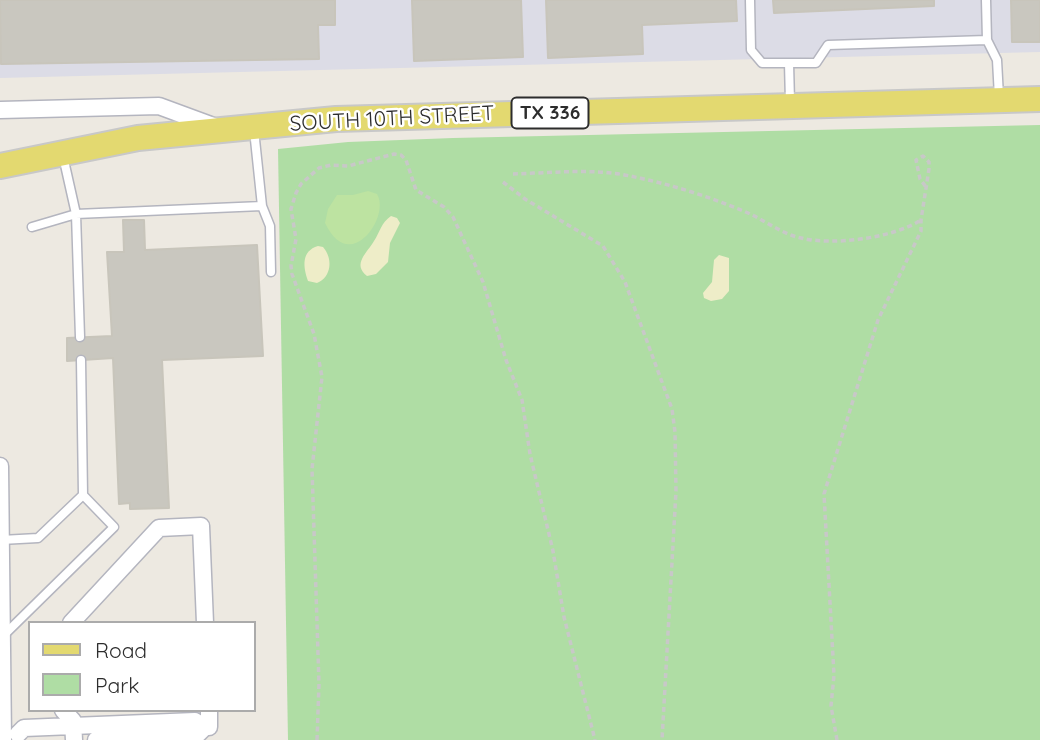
<!DOCTYPE html>
<style>
body{margin:0}
#map{position:relative;width:1040px;height:740px;overflow:hidden;background:#ede9e1;font-family:Quicksand,sans-serif}
canvas{display:block}
.legend{position:absolute;left:28px;top:621px;width:228px;height:91px;box-sizing:border-box;background:#fff;border:2px solid #ababab;margin:0;padding:9px 12px;list-style:none;font-size:21px;color:#2d2d2d}
.legend li{display:flex;align-items:center;gap:14px;height:35px}
.legend b{width:35px;border:2px solid #ababab}
</style>
<div id="map">
<canvas width="1040" height="740"></canvas>
<ul class="legend">
<li><b style="height:9px;background:#e3d970"></b>Road</li>
<li><b style="height:19px;background:#afdda4"></b>Park</li>
</ul>
</div>
<script>
const c = document.querySelector('canvas').getContext('2d');
c.lineJoin = 'round';
function paint(path, color) {
  c.fillStyle = color;
  c.fill(path, 'evenodd');
}
function trace(path, color, width, dash) {
  c.strokeStyle = color;
  c.lineWidth = width;
  c.lineCap = dash ? 'butt' : 'round';
  c.setLineDash(dash || []);
  c.stroke(path);
}
function drawText(font, color, halo, rows, align = 'center') {
  c.font = font + ' Quicksand,sans-serif';
  c.lineWidth = 5;
  c.setLineDash([]);
  c.textBaseline = 'middle';
  c.strokeStyle = halo;
  c.fillStyle = color;
  for (const [text, x, y, turn = 0] of rows) {
    c.save();
    c.translate(x, y);
    c.rotate((+turn || 0) * Math.PI / 180);
    c.textAlign = isNaN(turn) ? turn : align;
    if (halo) c.strokeText(text, 0, 0);
    c.fillText(text, 0, 0);
    c.restore();
  }
}
paint(new Path2D(`
 M 0,0 L 1040,0 L 1040,52 L 0,78 Z`), '#dcdce6');
paint(new Path2D(`
 M 1040,125 L 1040,740 L 288,740 L 278,149 L 348,142 L 453,138 Z`), '#afdda4');
paint(new Path2D(`
 M 391,216 L 397,218 L 400,223 L 390,243 L 388,262 L 376,274 L 367,276 C 352,264 367,253 374,241 C 380,232 381,223 391,216 Z
 M 318,246 L 323,247 C 333,258 332,277 317,283 L 308,281 C 303,267 301,251 318,246 Z
 M 719,255 L 729,258 L 729,291 L 722,299 L 711,301 L 704,298 L 703,293 L 712,282 L 714,260 Z`), '#eeedc8');
paint(new Path2D(`
 M 368,191 L 377,194 C 391,216 350,276 325,223 L 328,209 L 337,195 L 353,195 Z`), '#bde3a1');
const building = new Path2D(`
 M 0,0 L 335,0 L 335,25 L 318,25 L 319,59 L 1,64 Z
 M 412,0 L 521,0 L 523,57 L 414,61 Z
 M 546,0 L 736,0 L 737,21 L 642,25 L 643,54 L 548,58 Z
 M 773,0 L 934,0 L 934,6 L 774,13 Z
 M 1011,0 L 1040,0 L 1040,42 L 1012,42 Z
 M 123,220 L 144,220 L 145,250 L 257,245 L 263,356 L 162,360 L 169,508 L 130,509 L 130,503 L 119,504 L 113,358 L 67,361 L 67,338 L 112,336 L 107,252 L 124,252 Z`);
paint(building, '#c9c7bf');
trace(building, '#c8c5bb', 2);
const service = new Path2D(`
 M 750,0 L 751,50 L 762,63 L 816,63 L 828,45 L 987,40
 M 986,0 L 987,40 L 997,60 L 999,97
 M 789,63 L 790,102
 M 262,206 L 270,226 L 271,272
 M 32,227 L 76,214 L 63,156
 M 80,337 L 76,214 L 262,206 L 254,130
 M 1,540 L 38,538 L 83,495
 M 4,635 L 114,527 L 83,495 L 81,360`);
const minor = new Path2D(`
 M 0,110 L 159,106 L 216,127
 M 0,466 L 3,740
 M 71,623 L 159,528 L 201,526 L 205,623
 M 63,710 L 73,721 L 74,740
 M 18,734 L 24,728 L 195,721 L 205,727
 M 96,740 L 196,736 L 205,727 L 209,727 L 209,710`);
const primary = new Path2D(`
 M 0,166 L 138,138 L 336,119 L 1040,99`);
trace(service, '#b4b5bf', 11);
trace(minor, '#b4b5bf', 19);
trace(primary, '#c8c8c8', 28);
trace(new Path2D(`
 M 513,174 C 551,173 593,168 630,176 C 670,184 711,197 748,213 C 766,221 782,234 801,238 C 834,246 893,238 921,220
 M 503,182 L 525,199 L 603,246 L 625,282 L 672,409 L 675,432 L 676,491 L 662,740
 M 317,740 L 319,684 L 312,469 L 322,377 L 314,334 L 292,274 L 291,266 L 296,239 L 291,209 L 296,193 L 301,184 L 319,168 L 331,165 L 348,166 L 394,154 L 401,155 L 406,160 L 416,190 L 444,207 L 453,217 L 483,282 L 506,360 L 522,400 L 530,454 L 553,551 L 564,617 L 595,740
 M 837,740 L 831,706 L 834,675 L 824,494 L 878,320 L 921,231 L 921,220 L 929,169 L 929,162 L 923,156 L 916,160 L 920,179 L 926,187`), '#c8c8c8', 3.5, [5, 3.5]);
trace(service, '#fff', 8);
trace(minor, '#fff', 16);
trace(primary, '#e3d970', 24);
for (const [x, y, w] of [
 [550,113,77]
]) {
  const box = new Path2D();
  box.roundRect(x - w / 2, y - 15.5, w, 31, 5);
  c.fillStyle = '#fff';
  c.fill(box);
  trace(box, '#2d2d2d', 2);
}
drawText('bold 19px', '#2d2d2d', null, [
 ["TX 336",550,113]
]);
drawText('21px', '#2d2d2d', '#fff', [
 ["SOUTH 10TH STREET",392,119,-3]
]);
</script>
